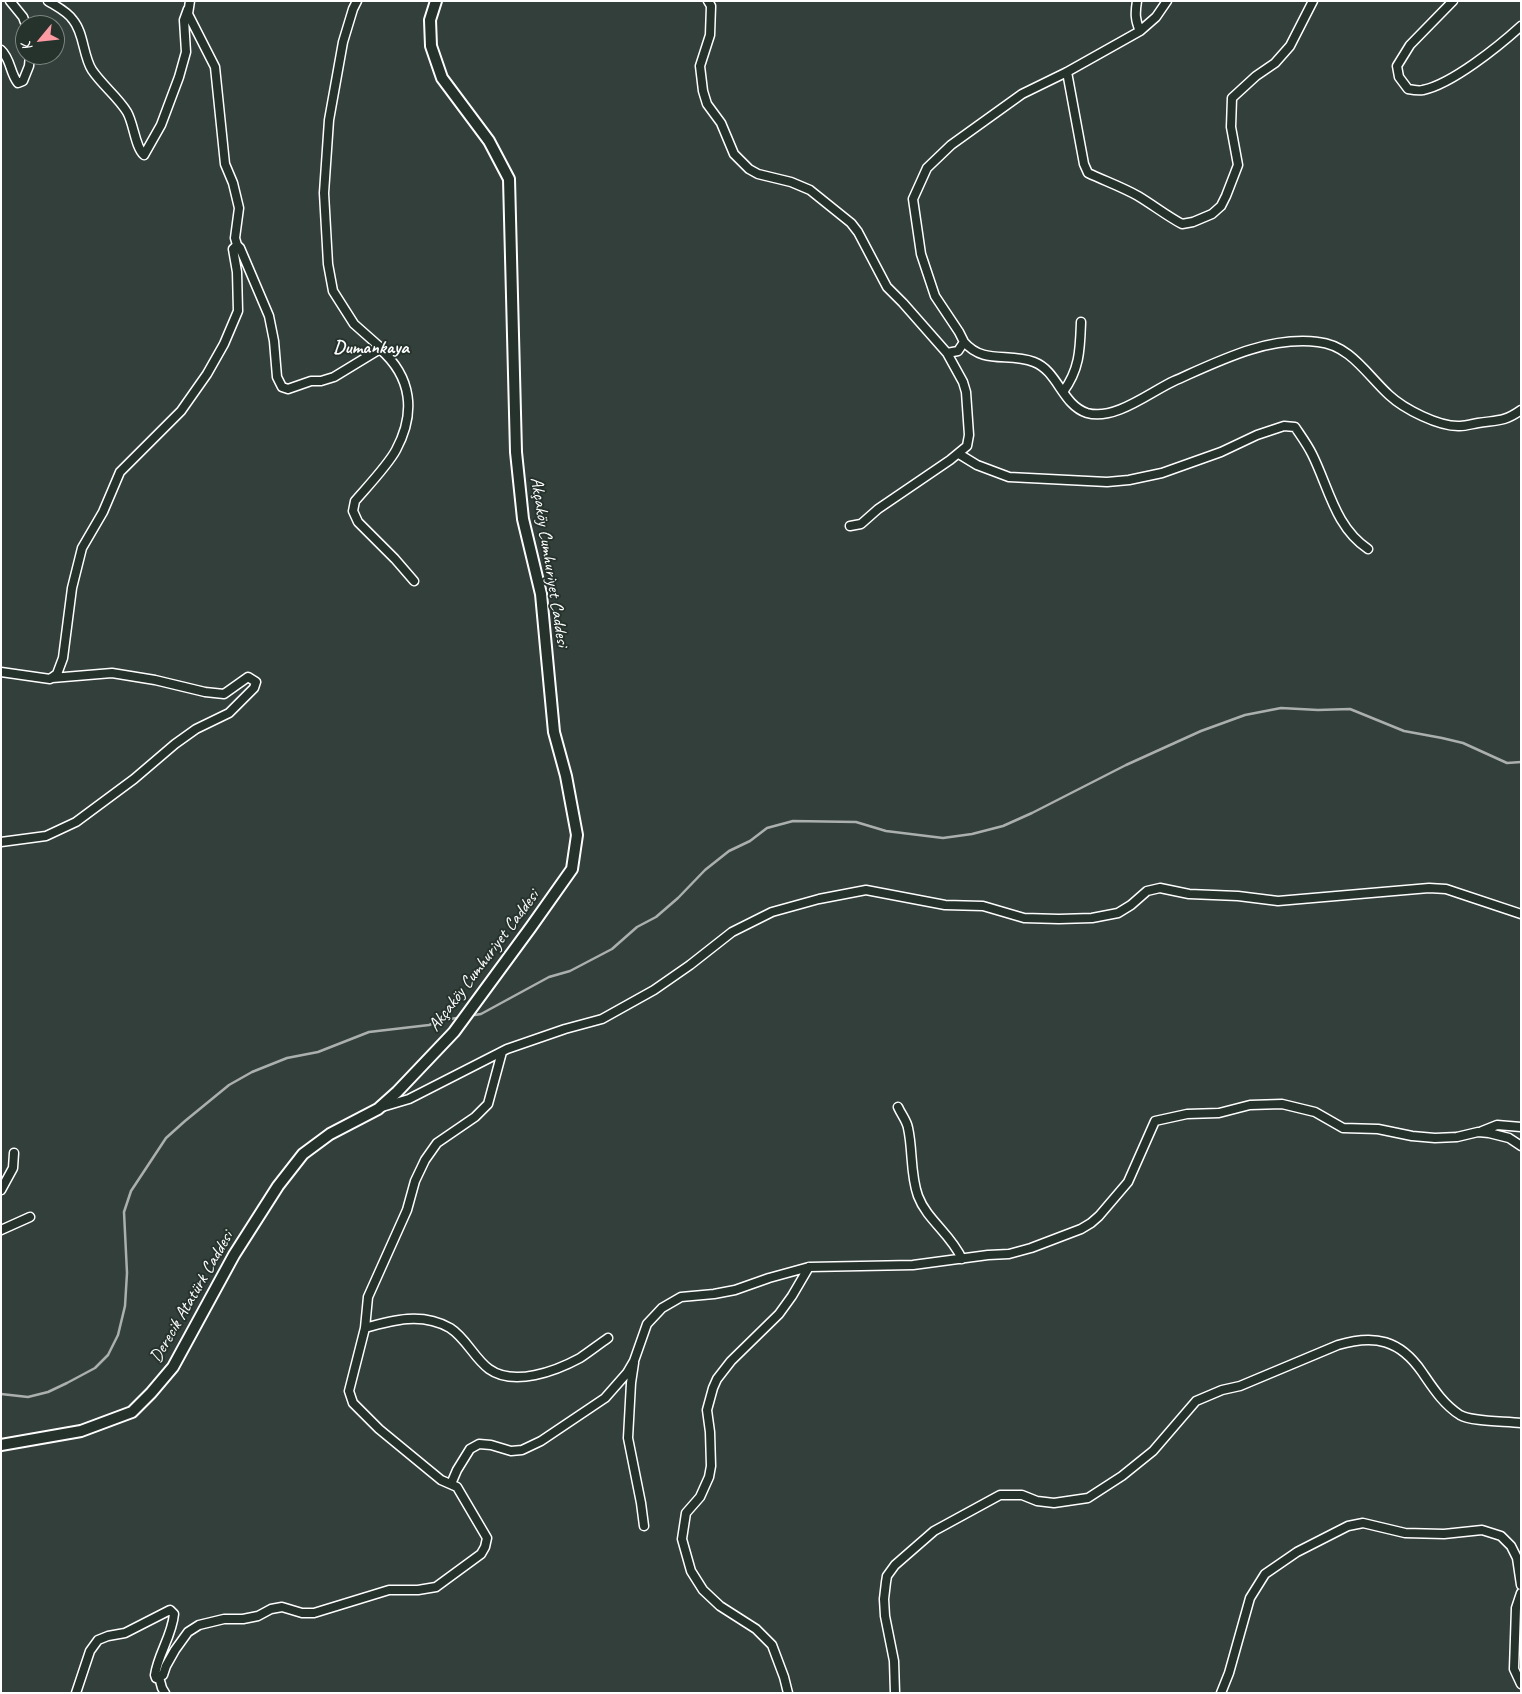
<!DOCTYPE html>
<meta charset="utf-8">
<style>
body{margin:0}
#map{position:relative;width:1522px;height:1694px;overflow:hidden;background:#333f3a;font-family:Caveat,sans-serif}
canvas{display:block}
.frame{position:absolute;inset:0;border:2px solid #fff;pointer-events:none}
.north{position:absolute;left:15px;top:15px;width:50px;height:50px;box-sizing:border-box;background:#26332d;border:1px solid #7d8581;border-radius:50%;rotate:242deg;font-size:14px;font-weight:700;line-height:20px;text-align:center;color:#fff}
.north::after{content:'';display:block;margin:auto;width:18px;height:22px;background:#ff9aa2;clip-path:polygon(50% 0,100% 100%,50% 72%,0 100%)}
</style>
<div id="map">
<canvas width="1522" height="1694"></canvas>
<div class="frame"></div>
<div class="north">K</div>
</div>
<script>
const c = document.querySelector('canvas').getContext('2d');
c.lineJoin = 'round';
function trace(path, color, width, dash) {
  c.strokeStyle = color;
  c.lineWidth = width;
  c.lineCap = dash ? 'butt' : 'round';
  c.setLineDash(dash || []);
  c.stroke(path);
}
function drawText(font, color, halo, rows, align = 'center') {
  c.font = font + ' Caveat,sans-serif';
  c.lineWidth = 4;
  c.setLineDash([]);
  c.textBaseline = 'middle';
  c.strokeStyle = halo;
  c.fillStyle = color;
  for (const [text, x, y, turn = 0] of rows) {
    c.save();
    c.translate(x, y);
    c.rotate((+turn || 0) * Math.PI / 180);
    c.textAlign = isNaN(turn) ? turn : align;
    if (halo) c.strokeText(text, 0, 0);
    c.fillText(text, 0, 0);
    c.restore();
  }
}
trace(new Path2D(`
 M 475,1015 L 481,1014 L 549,977 L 570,971 L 612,949 L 637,927 L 656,917 L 678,898 L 705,870 L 729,851 L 750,841 L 767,828 L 793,821 L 856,822 L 886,831 L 943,838 L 972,834 L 1003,826 L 1032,813 L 1126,765 L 1201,731 L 1245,715 L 1281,708 L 1318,710 L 1350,709 L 1404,731 L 1442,738 L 1463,743 L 1507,763 L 1521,762
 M 1,1394 L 28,1397 L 48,1392 L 67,1383 L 95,1368 L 108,1355 L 118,1335 L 125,1306 L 127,1273 L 124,1212 L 131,1191 L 166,1138 L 185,1121 L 229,1085 L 252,1072 L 287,1058 L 318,1052 L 369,1032 L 429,1025 L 442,1020 L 457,1018`), '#abb0ae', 2.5);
const minor = new Path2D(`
 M 10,1 L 23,17 L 26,25
 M 48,1 C 56,6 68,12 73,20 C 84,33 83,56 92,70 C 102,85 118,97 127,112 C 134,124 135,147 144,155 L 161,125 L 179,77 L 186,52 L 184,20 L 188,9
 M 190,1 L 188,14 L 215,67 L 225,164 L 233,183 L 239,208 L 235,238 L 237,245
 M 708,1 L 711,6 L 710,35 L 700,66 L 703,91 L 707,104 L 721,123 L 734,154 L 749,169 L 758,174 L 791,182 L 810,190 L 851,223 L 858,232 L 887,287 L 903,303 L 947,353 L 958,351 L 964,342 L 959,332 L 935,296 L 921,254 L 913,199 L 927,168 L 951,145 L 1022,94 L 1067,72 L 1140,31 L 1156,17 L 1167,1
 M 1137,1 C 1135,13 1135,20 1140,31
 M 1453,1 L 1410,45 L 1397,66 L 1399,77 L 1408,89 C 1413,90 1419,91 1423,90 C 1452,84 1499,46 1521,26
 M 1,50 C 11,59 10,74 18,83 L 23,81 L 29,66 L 30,55
 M 1067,72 L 1084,164 L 1088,173 C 1105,181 1122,187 1138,196 C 1153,205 1167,216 1182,224 L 1193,222 L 1212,214 L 1221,206 L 1226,196 L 1238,165 L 1231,127 L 1232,98 L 1256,76 L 1275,63 L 1290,46 L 1313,1
 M 964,342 C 984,365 1008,352 1034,362 C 1058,371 1062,405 1087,413 C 1115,421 1150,392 1174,381 C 1219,361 1267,336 1318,342 C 1350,345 1367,375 1389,395 C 1404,409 1439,427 1460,426 C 1466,426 1472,424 1478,423 C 1498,420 1504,422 1521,410
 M 380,349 C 412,377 416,413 396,450 C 388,465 367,487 355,501 L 353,511 L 358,522 L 395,559 L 414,581
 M 1063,392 C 1080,369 1080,349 1081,322
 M 959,454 L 977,465 L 1009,477 L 1107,482 L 1129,480 L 1162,473 L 1221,452 L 1257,435 L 1284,426 L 1295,427 C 1301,436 1307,444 1312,454 C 1329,488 1335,527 1368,549
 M 850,526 L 861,524 L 878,509 L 950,460 L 967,446 L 969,435 L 966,392 L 963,382 L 947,353
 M 1,672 L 50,679 L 57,674 L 63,658 L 72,588 L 82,548 L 103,512 L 120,472 L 181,411 L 207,374 L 224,344 L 238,311 L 237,272 L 233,249 L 237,245 L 240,248 L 269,316 L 274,341 L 277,377 L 282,387 L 288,389 L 311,381 L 321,381 L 334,377 L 380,349 L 380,347 L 354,324 L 333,291 L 328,264 L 324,193 L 329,120 L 343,42 L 353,9 L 357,1
 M 1,842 L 46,836 L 76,822 L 134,779 L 175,744 L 196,729 L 229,713 L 254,688 L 256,682 L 248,677 L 224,694 L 205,692 L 155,680 L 112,673 L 52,678
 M 382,1107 L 409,1099 L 507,1049 L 565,1029 L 602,1019 L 654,990 L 690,965 L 732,932 L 772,912 L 819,899 L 866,890 L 945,905 L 983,906 L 1024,918 L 1059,919 L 1092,918 L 1118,913 L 1131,905 L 1147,891 L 1160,888 L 1189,894 L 1238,896 L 1278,901 L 1429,888 L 1446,889 L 1521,914
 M 898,1107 C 901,1114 907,1121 908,1128 C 913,1150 910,1174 918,1196 C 927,1220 951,1234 962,1259
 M 1482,1131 L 1497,1125 L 1521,1127
 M 1,1190 L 13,1168 L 14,1153
 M 1,1230 L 30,1217
 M 365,1328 C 393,1320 422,1312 450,1328 C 466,1338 474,1358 489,1369 C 514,1387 556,1371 580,1358 C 589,1352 598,1345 608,1338
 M 634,1363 L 631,1383 L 628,1438 L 641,1503 L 644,1526
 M 451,1484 L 457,1470 L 470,1449 L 479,1444 L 491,1445 L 511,1451 L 522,1450 L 541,1441 L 605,1398 L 627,1373 L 634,1361 L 647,1324 L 662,1308 L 681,1297 L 714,1294 L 735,1290 L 769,1278 L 809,1267 L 913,1265 L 988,1255 L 1009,1254 L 1031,1248 L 1081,1229 L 1091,1223 L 1099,1216 L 1128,1182 L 1155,1121 L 1187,1114 L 1219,1113 L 1250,1105 L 1282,1104 L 1315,1112 L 1343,1128 L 1378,1129 L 1412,1136 L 1435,1138 L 1457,1137 L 1478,1132 L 1489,1133 L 1509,1138 L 1521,1146
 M 1521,1593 L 1516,1608 L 1514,1669 L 1521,1684
 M 159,1677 L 162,1688 L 165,1693
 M 76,1693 L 90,1651 L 98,1640 L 108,1636 L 125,1633 L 170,1610 L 174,1614 C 172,1636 158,1654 155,1675 L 156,1678 L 163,1675 L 166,1666 L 175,1650 L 188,1632 L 199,1625 L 224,1619 L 243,1619 L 258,1616 L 271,1609 L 282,1607 L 302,1613 L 314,1613 L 389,1590 L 418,1590 L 436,1587 L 481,1554 L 485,1547 L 487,1538 L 457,1487 L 441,1480 L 379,1429 L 353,1403 L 349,1391 L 365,1328 L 368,1297 L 407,1210 L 415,1181 L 425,1160 L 437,1143 L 475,1117 L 488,1104 L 502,1052
 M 788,1693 L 784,1677 L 772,1645 L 756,1629 L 720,1606 L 703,1590 L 691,1571 L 682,1539 L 686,1513 L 700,1497 L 709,1477 L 711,1466 L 710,1432 L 707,1410 L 713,1388 L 717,1379 L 731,1361 L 779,1314 L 792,1296 L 809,1267
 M 895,1693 L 894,1661 L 885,1616 L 884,1599 L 886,1582 L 887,1576 L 895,1565 L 934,1531 L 1000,1495 L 1022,1495 L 1037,1501 L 1054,1503 L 1088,1498 L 1122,1476 L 1153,1451 L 1196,1401 L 1222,1390 L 1240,1386 L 1338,1345 C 1375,1334 1400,1340 1422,1372 C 1433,1388 1443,1404 1460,1415 C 1472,1422 1505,1421 1521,1423
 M 1221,1693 L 1229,1673 L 1250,1598 L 1265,1574 L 1297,1552 L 1348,1526 L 1363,1523 L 1405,1533 L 1444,1534 L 1482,1530 L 1501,1536 L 1511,1546 L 1517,1558 L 1521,1585`);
const major = new Path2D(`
 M 1,1445 L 81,1431 L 132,1412 L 151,1393 L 173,1367 L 234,1255 L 278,1186 L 303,1154 L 330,1134 L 378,1109 L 397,1092 L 454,1032 L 531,927 L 572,869 L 577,835 L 566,776 L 554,732 L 541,594 L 523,519 L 516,452 L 509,179 L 489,141 L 442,78 L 431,46 L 430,20 L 436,1`);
trace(minor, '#fff', 11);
trace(major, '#fff', 14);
trace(minor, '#26332d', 8);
trace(major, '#26332d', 10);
drawText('18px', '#fff', '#26332d', [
 ["Akçaköy Cumhuriyet Caddesi",549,562,81],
 ["Akçaköy Cumhuriyet Caddesi",484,961,-53],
 ["Derecik Atatürk Caddesi",192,1297,-60]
]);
drawText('bold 19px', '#fff', '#26332d', [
 ["Dumankaya",371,348]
]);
</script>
